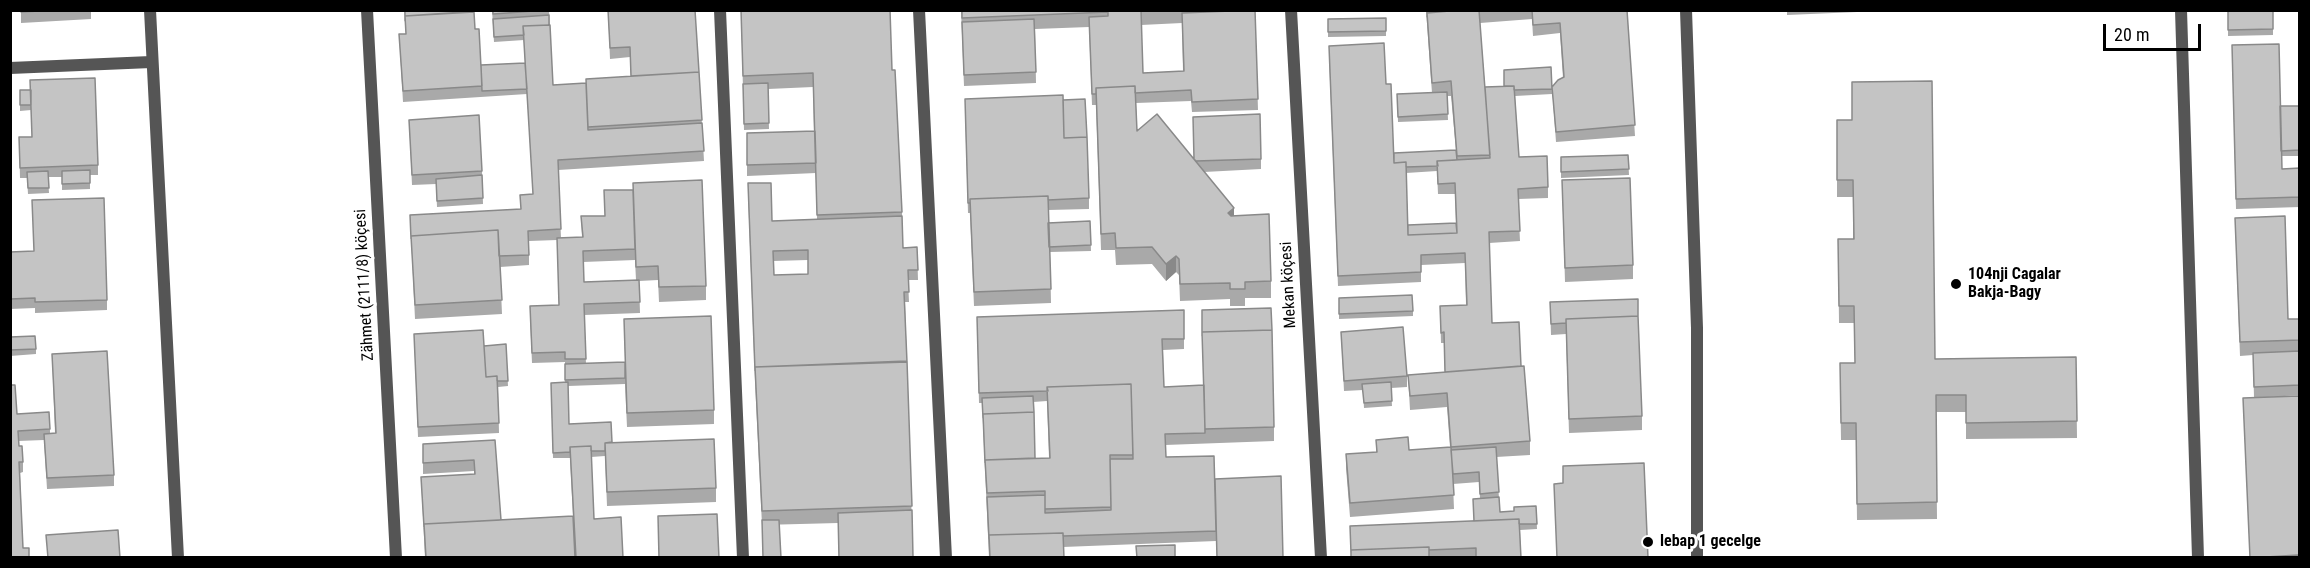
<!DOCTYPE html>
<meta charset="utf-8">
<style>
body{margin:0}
#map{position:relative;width:2310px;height:568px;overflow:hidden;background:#fff;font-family:"Roboto Condensed",sans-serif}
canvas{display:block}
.frame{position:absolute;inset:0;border:12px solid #000;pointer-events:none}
.scale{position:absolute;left:2103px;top:24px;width:98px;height:27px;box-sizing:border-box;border:3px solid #000;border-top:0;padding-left:8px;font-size:18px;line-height:21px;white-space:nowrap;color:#000;-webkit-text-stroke:4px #fff;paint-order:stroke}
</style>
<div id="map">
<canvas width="2310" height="568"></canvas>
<div class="frame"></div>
<div class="scale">20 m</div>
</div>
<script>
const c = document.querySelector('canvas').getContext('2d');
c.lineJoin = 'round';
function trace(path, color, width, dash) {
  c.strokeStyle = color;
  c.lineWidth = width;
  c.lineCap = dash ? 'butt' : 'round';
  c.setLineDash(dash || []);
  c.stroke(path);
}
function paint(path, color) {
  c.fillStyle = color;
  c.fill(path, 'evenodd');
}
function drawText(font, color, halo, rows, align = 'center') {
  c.font = font + ' "Roboto Condensed",sans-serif';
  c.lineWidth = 6;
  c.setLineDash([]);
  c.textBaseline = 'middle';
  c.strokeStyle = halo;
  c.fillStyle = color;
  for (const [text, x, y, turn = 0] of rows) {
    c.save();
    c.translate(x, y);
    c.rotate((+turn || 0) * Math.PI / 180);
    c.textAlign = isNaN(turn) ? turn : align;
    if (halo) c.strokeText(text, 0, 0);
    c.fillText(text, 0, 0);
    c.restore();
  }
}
trace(new Path2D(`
 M 150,10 L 178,558
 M 367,10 L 396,558
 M 720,10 L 743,558
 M 919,10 L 946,558
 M 1291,10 L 1321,558
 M 1686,10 L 1697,328 L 1697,558
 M 2181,10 L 2198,558
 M 10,68 L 151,62`), '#555', 12);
paint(new Path2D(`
 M 21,10 L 91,10 L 91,19 L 21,23 Z
 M 404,10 L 464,12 L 475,29 L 481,65 L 525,63 L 524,40 L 494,42 L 492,10 L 549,10 L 553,85 L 586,83 L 631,76 L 630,57 L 610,59 L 608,10 L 699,72 L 704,161 L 558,170 L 561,238 L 582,237 L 581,216 L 706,286 L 706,300 L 659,302 L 658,280 L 639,281 L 640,313 L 584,315 L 586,364 L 625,362 L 624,319 L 714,410 L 714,424 L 627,427 L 625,384 L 568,386 L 569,424 L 716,488 L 716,502 L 607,506 L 605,456 L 591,457 L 594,519 L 623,558 L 425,558 L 421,477 L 474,474 L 474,471 L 423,474 L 423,444 L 495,440 L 501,520 L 573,516 L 570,458 L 553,458 L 551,383 L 565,383 L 565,362 L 532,363 L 530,317 L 559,305 L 557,240 L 529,241 L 529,265 L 500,267 L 502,314 L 415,319 L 410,215 L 521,209 L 520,195 L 533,194 L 527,94 L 403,102 L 399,34 L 406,34 ZM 635,260 L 636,280 L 584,282 L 583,262 Z
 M 741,10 L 892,70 L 902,212 L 903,248 L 917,247 L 918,280 L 908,280 L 909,302 L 905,302 L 913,558 L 839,558 L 838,523 L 762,525 L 755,381 L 748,194 L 772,221 L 817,219 L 816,173 L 747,176 L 747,133 L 814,131 L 813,87 L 768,89 L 769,129 L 744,130 ZM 808,260 L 808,274 L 774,275 L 773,261 Z
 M 961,10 L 1255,10 L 1258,110 L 1192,112 L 1191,101 L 1136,103 L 1137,131 L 1194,159 L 1261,159 L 1261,169 L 1204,172 L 1234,216 L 1271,281 L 1271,298 L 1245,298 L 1245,306 L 1230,306 L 1230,299 L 1180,301 L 1179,275 L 1176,272 L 1166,281 L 1152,264 L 1116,265 L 1115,250 L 1101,250 L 1096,105 L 1092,105 L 1089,27 L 1035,29 L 1036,83 L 964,86 ZM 1182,23 L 1183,71 L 1143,73 L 1141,25 Z
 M 1426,10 L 1627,10 L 1635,136 L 1556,142 L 1552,87 L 1563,78 L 1560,33 L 1533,36 L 1532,19 L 1480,23 L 1485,87 L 1504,86 L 1551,67 L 1552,94 L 1515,96 L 1519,157 L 1548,187 L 1548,198 L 1518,199 L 1520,241 L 1489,243 L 1492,323 L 1521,366 L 1530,441 L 1530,455 L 1496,457 L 1500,512 L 1514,511 L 1536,506 L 1537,529 L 1520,530 L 1521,558 L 1351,558 L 1350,526 L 1474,521 L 1480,498 L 1479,482 L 1453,484 L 1454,509 L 1350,517 L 1346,468 L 1346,454 L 1376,452 L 1376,440 L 1409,450 L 1450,447 L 1447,407 L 1410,410 L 1408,375 L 1445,372 L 1444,343 L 1441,343 L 1440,306 L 1466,305 L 1465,263 L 1421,265 L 1421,282 L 1338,286 L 1329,56 L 1386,84 L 1394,153 L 1456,150 L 1451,96 L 1447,96 L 1448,120 L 1398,122 L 1397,94 L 1432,93 ZM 1437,171 L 1438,194 L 1455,194 L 1456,223 L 1408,229 L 1406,173 Z
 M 1787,10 L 1904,10 L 1787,15 Z
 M 2228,10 L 2273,10 L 2273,35 L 2228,36 Z
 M 1386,18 L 1386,36 L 1328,37 L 1328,19 Z
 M 2232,45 L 2280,106 L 2300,106 L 2300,156 L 2281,156 L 2282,169 L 2300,168 L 2300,207 L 2236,209 Z
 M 20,90 L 98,165 L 98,175 L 90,175 L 90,189 L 62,190 L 62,177 L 48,177 L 49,193 L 28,194 L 27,178 L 20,178 L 19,137 L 32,137 L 31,110 L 20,111 Z
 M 1063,100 L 1089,198 L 1089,209 L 1048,210 L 1048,223 L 1090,221 L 1091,251 L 1050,252 L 1051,303 L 974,306 L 970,213 L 968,213 L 965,110 Z
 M 409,120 L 482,171 L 483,204 L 437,207 L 436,184 L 412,185 Z
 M 1837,120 L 1935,359 L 2076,357 L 2077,438 L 1966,439 L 1966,412 L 1936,412 L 1937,519 L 1857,520 L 1856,440 L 1841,440 L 1840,379 L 1855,363 L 1854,323 L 1839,323 L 1838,239 L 1853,239 L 1853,197 L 1837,197 Z
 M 1628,155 L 1629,175 L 1561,178 L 1561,157 Z
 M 1562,180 L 1633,265 L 1633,279 L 1565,282 Z
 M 2235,218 L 2288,319 L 2300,319 L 2300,395 L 2254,398 L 2253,355 L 2240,356 Z
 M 10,252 L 107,300 L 107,310 L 35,313 L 35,308 L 10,309 Z
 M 1339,298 L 1413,311 L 1413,316 L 1339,319 Z
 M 1550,302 L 1642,416 L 1642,430 L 1569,433 L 1566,334 L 1551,335 Z
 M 1184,310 L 1184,349 L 1163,350 L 1164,387 L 1274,427 L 1274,441 L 1165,445 L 1166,457 L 1215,479 L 1283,558 L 1217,558 L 1216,539 L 1216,541 L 1063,547 L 1064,558 L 989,558 L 982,403 L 979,403 L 977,317 ZM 1047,401 L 1049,458 L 1035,458 L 1033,402 Z
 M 1341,332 L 1407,376 L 1407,387 L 1391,388 L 1392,406 L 1364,408 L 1363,390 L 1344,391 Z
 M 414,334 L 484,346 L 506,344 L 508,386 L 498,387 L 499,433 L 418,437 Z
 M 10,337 L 36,349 L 36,354 L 10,356 Z
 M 52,354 L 114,475 L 114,486 L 47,489 L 44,440 L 18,441 L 23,462 L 23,472 L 20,473 L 23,548 L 10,558 L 11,385 L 17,414 L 50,429 L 50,434 L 55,433 Z
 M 2243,398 L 2300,558 L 2250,558 Z`), '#a9a9a9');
paint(new Path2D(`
 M 1234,208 L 1234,225 L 1228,213 Z
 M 1176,256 L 1176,272 L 1166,281 L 1166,264 Z`), '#898989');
const building = new Path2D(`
 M 21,10 L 58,10 L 21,12 Z
 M 405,10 L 463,10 L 464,12 L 405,16 L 405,21 Z
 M 493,10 L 548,10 L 493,14 Z
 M 608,10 L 695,10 L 699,72 L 631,76 L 630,47 L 610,48 Z
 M 741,10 L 890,10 L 892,70 L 895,70 L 902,212 L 817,215 L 813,73 L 743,76 Z
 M 962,10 L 1108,10 L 1108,12 L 962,18 Z
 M 1108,10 L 1141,10 L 1143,73 L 1184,71 L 1182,13 L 1255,10 L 1258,99 L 1192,102 L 1191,90 L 1135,93 L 1135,86 L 1096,88 L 1096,94 L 1092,94 L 1089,17 L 1108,16 Z
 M 1427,10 L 1461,10 L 1427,13 L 1427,17 Z
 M 1461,10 L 1479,10 L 1490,155 L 1457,156 L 1451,81 L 1432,83 L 1427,13 Z
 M 1532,10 L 1627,10 L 1635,125 L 1556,132 L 1552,87 L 1558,80 L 1564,77 L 1560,23 L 1533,25 Z
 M 2228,10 L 2273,10 L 2273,29 L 2228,30 Z
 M 474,12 L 475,29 L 479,29 L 482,86 L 403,91 L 399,34 L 406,34 L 405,16 Z
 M 549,15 L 549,25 L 523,26 L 524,35 L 494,37 L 493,19 Z
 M 1386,18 L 1386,31 L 1328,32 L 1328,19 Z
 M 1034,19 L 1036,72 L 964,75 L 962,22 Z
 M 550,25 L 553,85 L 586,83 L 588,130 L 702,123 L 704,151 L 558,160 L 561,229 L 528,231 L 529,255 L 499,256 L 498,230 L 411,236 L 411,239 L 410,215 L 521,209 L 520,195 L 533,194 L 523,26 Z
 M 1384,43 L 1386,84 L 1391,84 L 1394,163 L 1406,162 L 1408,235 L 1457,233 L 1455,183 L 1438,184 L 1437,161 L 1490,158 L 1485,87 L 1514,86 L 1519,157 L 1547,156 L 1548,187 L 1518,189 L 1520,231 L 1489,232 L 1492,323 L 1519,322 L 1521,366 L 1445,372 L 1444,332 L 1441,333 L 1440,306 L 1467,305 L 1465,253 L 1421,255 L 1421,272 L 1338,276 L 1329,46 Z
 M 2279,44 L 2282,169 L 2300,168 L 2300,197 L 2236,199 L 2232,45 Z
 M 525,63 L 527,89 L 482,91 L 481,65 Z
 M 1551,67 L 1552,89 L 1514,90 L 1514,86 L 1504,86 L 1504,70 Z
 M 699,72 L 702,120 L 588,127 L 586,79 Z
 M 95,78 L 98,165 L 20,168 L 19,137 L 32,137 L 30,80 Z
 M 1932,81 L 1935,359 L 2076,357 L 2077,421 L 1966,423 L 1966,395 L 1936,395 L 1937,502 L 1857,504 L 1856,423 L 1841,423 L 1840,363 L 1855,363 L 1854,306 L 1839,306 L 1838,239 L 1854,239 L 1853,180 L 1837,180 L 1837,120 L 1852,120 L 1852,82 Z
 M 768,83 L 769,123 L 744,124 L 743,84 Z
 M 1135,86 L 1137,131 L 1157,114 L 1234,208 L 1228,213 L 1231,216 L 1269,214 L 1271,281 L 1245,282 L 1245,289 L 1230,289 L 1230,283 L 1180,284 L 1179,259 L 1176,256 L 1166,264 L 1152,247 L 1116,248 L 1115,233 L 1101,234 L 1096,88 Z
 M 20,90 L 31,90 L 31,105 L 20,105 Z
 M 1447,92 L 1448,114 L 1398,117 L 1397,94 Z
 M 1063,95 L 1064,138 L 1087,137 L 1089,198 L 1048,200 L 1048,196 L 970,199 L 970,203 L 968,203 L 965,99 Z
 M 1085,99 L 1087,137 L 1064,138 L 1063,100 Z
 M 2280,106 L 2300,106 L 2300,150 L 2281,151 Z
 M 1260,114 L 1261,159 L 1196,161 L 1194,159 L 1193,117 Z
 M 479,115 L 482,171 L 412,175 L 409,120 Z
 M 815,131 L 816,163 L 747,165 L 747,133 Z
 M 1456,150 L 1457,160 L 1437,161 L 1438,166 L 1406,167 L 1406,162 L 1394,163 L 1394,153 Z
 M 1628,155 L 1629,169 L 1561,172 L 1561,157 Z
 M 90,170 L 90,183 L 62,184 L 62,171 Z
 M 48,171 L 49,188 L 28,188 L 27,172 Z
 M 482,175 L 483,198 L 437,201 L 436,179 Z
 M 1630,178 L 1633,265 L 1565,268 L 1562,180 Z
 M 702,180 L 706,286 L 659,287 L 658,266 L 636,267 L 633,183 Z
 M 748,183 L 771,183 L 772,221 L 902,216 L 903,248 L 917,247 L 918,270 L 908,270 L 909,292 L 904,292 L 907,362 L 755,367 L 755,371 ZM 808,250 L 808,274 L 774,275 L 773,251 Z
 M 604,190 L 633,190 L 635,249 L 583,251 L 584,282 L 639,280 L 640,302 L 584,304 L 586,359 L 565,359 L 565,352 L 532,353 L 530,306 L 559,305 L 557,238 L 583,237 L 581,216 L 605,216 Z
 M 1048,196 L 1051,289 L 974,292 L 970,199 Z
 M 104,198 L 107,300 L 35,302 L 35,298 L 10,299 L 10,252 L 34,251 L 32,200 Z
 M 2285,216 L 2288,319 L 2300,319 L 2300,340 L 2240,342 L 2235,218 Z
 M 1090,221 L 1091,245 L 1049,247 L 1048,223 Z
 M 1456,223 L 1457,233 L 1408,235 L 1408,225 Z
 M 498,230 L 502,300 L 415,305 L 411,236 Z
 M 1412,295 L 1413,311 L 1339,314 L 1339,298 Z
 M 1638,299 L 1638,316 L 1566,319 L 1566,323 L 1551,324 L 1550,302 Z
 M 1271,308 L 1272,330 L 1202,332 L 1202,336 L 1202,310 Z
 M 1184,310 L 1184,339 L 1162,339 L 1164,387 L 1204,385 L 1205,433 L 1165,434 L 1166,457 L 1214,456 L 1216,531 L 1063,536 L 1063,533 L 989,535 L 989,539 L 987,497 L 1045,495 L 1045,513 L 1111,510 L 1110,459 L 1133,459 L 1131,384 L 1047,387 L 1048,391 L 979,393 L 977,317 Z
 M 711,316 L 714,410 L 627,413 L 624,319 Z
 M 1638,316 L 1642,416 L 1569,419 L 1566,319 Z
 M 1403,327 L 1407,376 L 1344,381 L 1341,332 Z
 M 483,330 L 486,377 L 497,376 L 499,423 L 418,427 L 414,334 Z
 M 1272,330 L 1274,427 L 1205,429 L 1202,332 Z
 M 35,336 L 36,349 L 10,350 L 10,337 Z
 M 506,344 L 508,381 L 497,381 L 497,376 L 486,377 L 484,346 Z
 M 107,351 L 114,475 L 47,478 L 44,434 L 56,433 L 52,354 Z
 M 2300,351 L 2300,385 L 2254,387 L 2253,353 Z
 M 907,361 L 912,506 L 762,511 L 755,367 Z
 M 625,362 L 625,378 L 565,380 L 565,364 Z
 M 1524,366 L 1530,441 L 1451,447 L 1447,393 L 1410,396 L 1408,375 Z
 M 10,378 L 11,385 L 15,385 L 17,414 L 49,412 L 50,429 L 18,431 L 19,446 L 22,446 L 23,462 L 19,462 L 23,548 L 29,548 L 29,558 L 10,558 Z
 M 568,382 L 569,424 L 611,422 L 612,442 L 605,443 L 605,451 L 591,451 L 591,446 L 570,447 L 570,452 L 553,453 L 551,383 Z
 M 1391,382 L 1392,401 L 1364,403 L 1362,384 Z
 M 1131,384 L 1133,455 L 1110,455 L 1111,507 L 1045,509 L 1045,491 L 987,493 L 985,460 L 1050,458 L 1047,387 Z
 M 1033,396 L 1034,412 L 983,414 L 983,418 L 982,398 Z
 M 2299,396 L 2300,558 L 2298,558 L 2298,555 L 2250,558 L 2243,398 Z
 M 1034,412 L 1035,458 L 985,460 L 985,463 L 983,414 Z
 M 1408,437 L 1409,450 L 1451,447 L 1454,495 L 1350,503 L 1346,454 L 1377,452 L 1376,440 Z
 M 714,439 L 716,488 L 607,492 L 605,443 Z
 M 495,440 L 501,520 L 424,524 L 424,527 L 421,477 L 475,474 L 474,460 L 423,463 L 423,444 Z
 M 591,446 L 594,519 L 621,517 L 623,558 L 576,558 L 570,447 Z
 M 1496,447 L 1499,492 L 1480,494 L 1479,472 L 1453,474 L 1451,450 Z
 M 1644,463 L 1648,558 L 1557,558 L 1554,484 L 1563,483 L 1563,466 Z
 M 1281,476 L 1283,558 L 1217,558 L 1215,479 Z
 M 1499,497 L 1500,512 L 1514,511 L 1514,507 L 1536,506 L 1537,524 L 1519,524 L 1519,519 L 1474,521 L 1473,499 Z
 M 912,510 L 913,557 L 839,558 L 838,513 Z
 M 717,514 L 719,558 L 659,558 L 658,516 Z
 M 573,516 L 575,558 L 426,558 L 424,524 Z
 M 1519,519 L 1521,558 L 1476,558 L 1476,548 L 1429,550 L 1429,547 L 1351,550 L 1351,553 L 1350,526 Z
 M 762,520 L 779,520 L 781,558 L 763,558 Z
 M 118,530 L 120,558 L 48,558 L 46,535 Z
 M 1063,533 L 1064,558 L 990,558 L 989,535 Z
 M 1175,545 L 1175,558 L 1137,558 L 1136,546 Z
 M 1429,547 L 1429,558 L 1351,558 L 1351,550 Z`);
paint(building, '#c4c4c4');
trace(building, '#898989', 1.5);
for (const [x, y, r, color] of [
 [1956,284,6,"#000"],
 [1648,542,6,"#000"]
]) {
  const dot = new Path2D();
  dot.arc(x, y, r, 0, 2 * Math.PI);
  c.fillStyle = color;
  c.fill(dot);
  trace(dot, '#fff', 2);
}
drawText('bold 16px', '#000', '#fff', [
 ["104nji Cagalar",1968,275],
 ["Bakja-Bagy",1968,293],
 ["lebap 1 gecelge",1660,542]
], 'left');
drawText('16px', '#000', '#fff', [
 ["Zähmet (2111/8) köçesi",365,285,-93],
 ["Mekan köçesi",1289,285,-93]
]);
</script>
